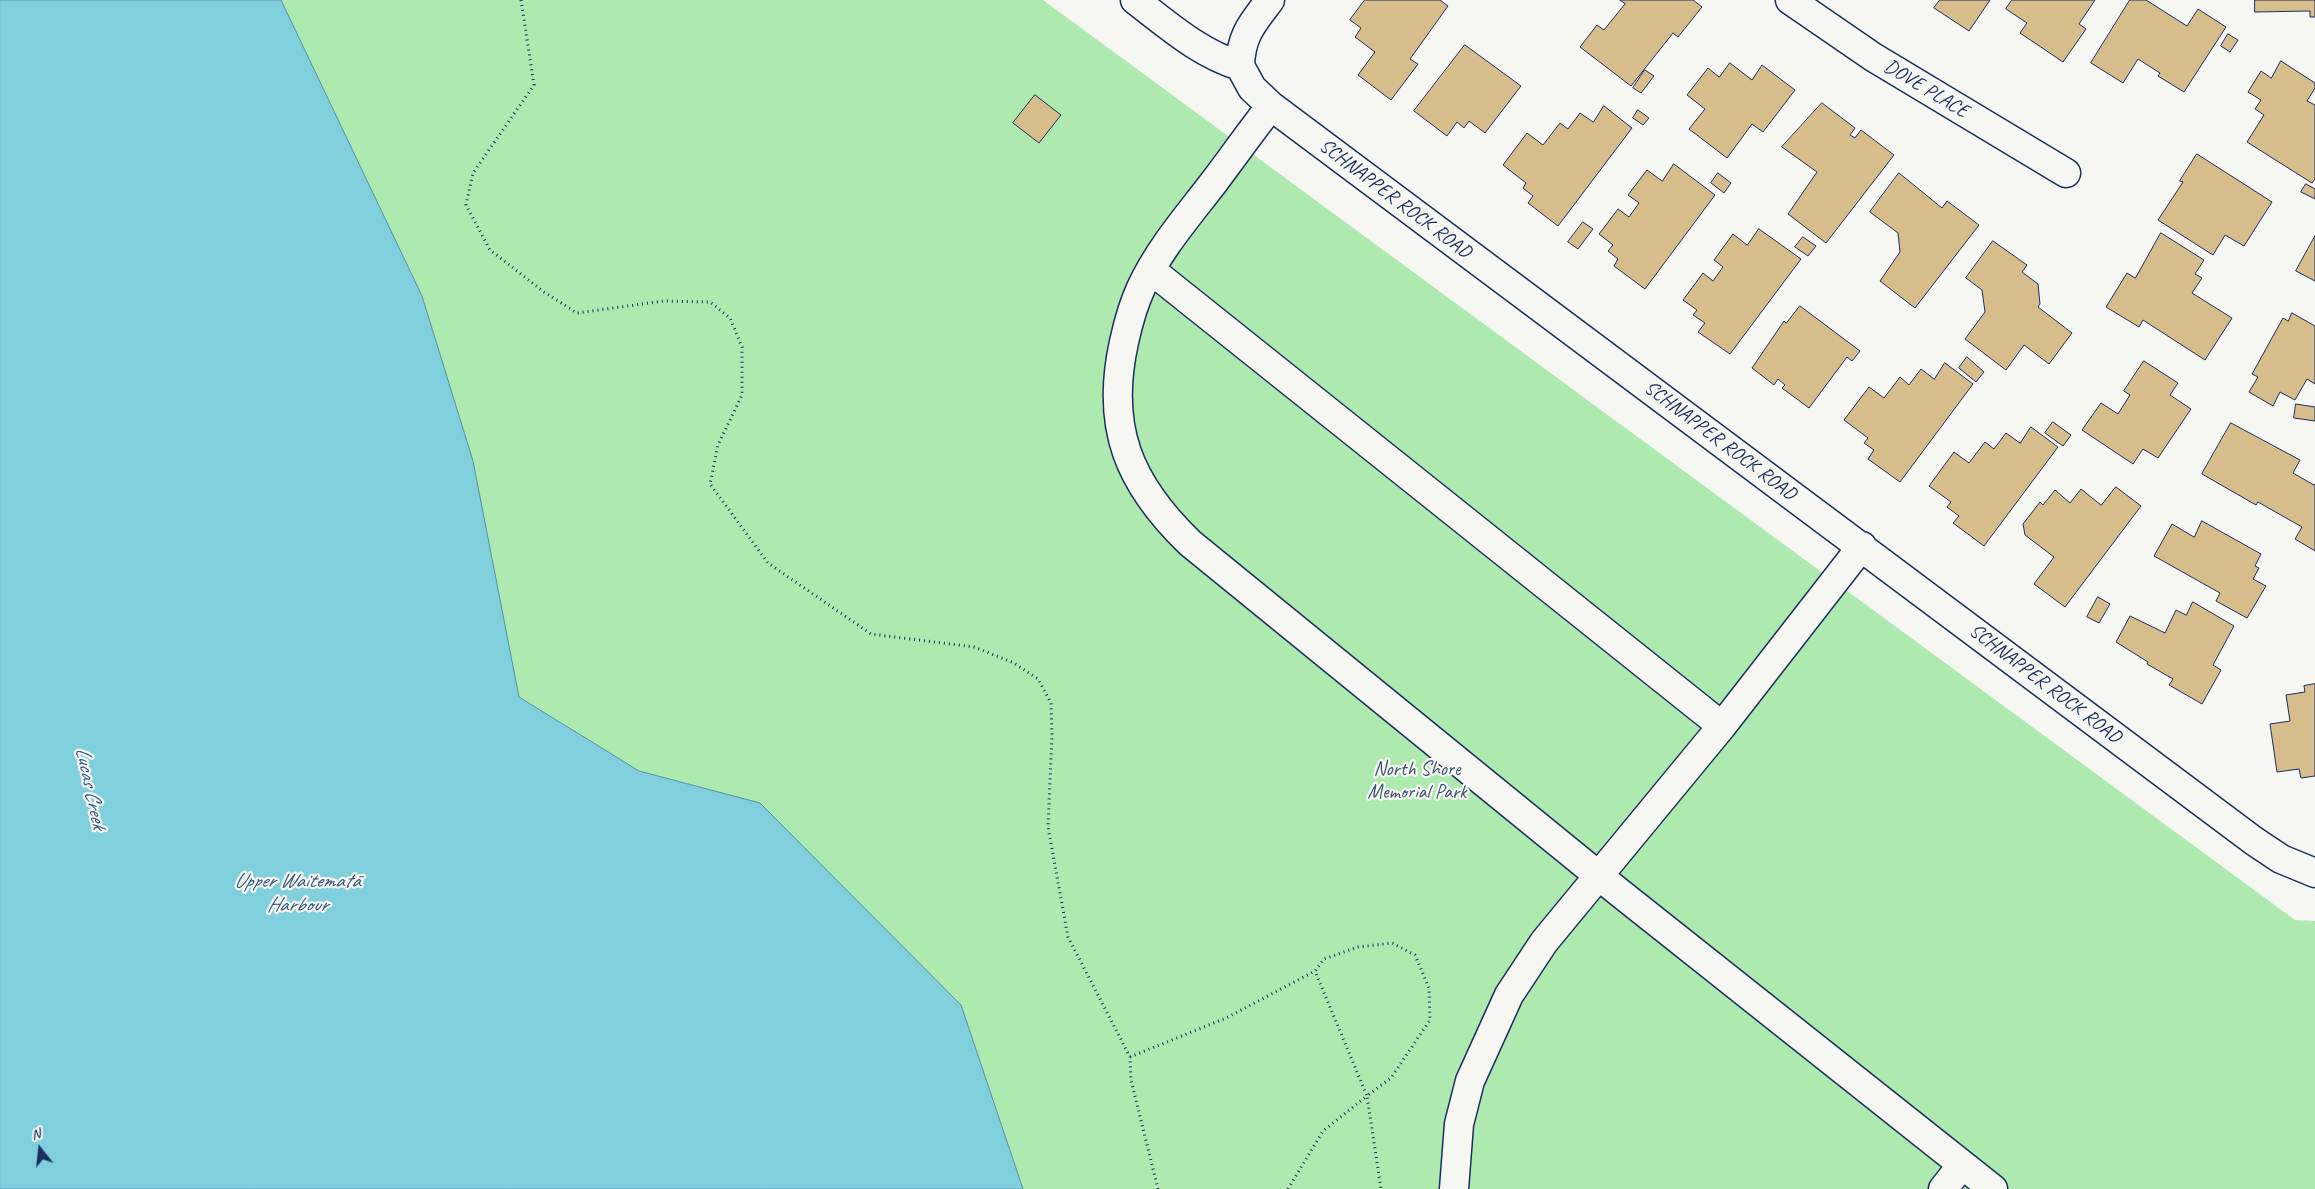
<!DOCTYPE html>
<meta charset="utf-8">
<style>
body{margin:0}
#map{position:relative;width:2315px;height:1189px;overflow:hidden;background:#f6f6f2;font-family:Caveat,sans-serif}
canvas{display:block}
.north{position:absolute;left:15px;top:1124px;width:50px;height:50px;-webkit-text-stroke:4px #f6f6f2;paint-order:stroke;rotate:344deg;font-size:14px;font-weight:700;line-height:20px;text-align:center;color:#1b2f5e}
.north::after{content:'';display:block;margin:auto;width:18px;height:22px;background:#1b2f5e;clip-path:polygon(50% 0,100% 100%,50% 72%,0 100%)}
</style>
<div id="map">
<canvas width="2315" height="1189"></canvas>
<div class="north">N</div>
</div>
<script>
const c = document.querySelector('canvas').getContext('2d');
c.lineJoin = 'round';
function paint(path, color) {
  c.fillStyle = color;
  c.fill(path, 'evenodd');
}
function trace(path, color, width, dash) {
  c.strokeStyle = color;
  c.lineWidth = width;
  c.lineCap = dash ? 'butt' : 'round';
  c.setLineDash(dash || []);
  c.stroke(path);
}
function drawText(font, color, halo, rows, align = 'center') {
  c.font = font + ' Caveat,sans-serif';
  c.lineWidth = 4.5;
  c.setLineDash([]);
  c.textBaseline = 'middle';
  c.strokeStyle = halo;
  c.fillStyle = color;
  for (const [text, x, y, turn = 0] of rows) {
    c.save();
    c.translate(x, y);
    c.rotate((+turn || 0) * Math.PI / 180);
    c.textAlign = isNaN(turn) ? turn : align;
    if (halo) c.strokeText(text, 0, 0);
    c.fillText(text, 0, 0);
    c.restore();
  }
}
paint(new Path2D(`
 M 0,0 L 1043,0 L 2295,920 L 2315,921 L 2315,1189 L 0,1189 Z`), '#aee9af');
const water = new Path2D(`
 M 0,0 L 281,0 L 422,296 L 473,461 L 519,697 L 639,771 L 760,803 L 961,1005 L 1023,1189 L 0,1189 Z`);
paint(water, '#80cfdd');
trace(water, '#588faa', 1);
const building = new Path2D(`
 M 1365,0 L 1440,0 L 1448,6 L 1410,59 L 1418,64 L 1391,100 L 1358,75 L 1375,52 L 1355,37 L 1361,28 L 1350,20 Z
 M 1620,0 L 1693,0 L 1702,7 L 1678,37 L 1673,33 L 1631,86 L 1580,47 L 1597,25 L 1604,30 L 1625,4 Z
 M 1940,0 L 1990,0 L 1969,31 L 1934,8 Z
 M 2012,0 L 2095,0 L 2079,24 L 2086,29 L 2063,62 L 2020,33 L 2027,23 L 2006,9 Z
 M 2130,0 L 2146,0 L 2187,26 L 2198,9 L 2226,27 L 2184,92 L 2158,76 L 2160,73 L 2138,59 L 2123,83 L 2091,63 Z
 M 2255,0 L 2315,0 L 2315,17 L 2310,17 L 2310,11 L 2255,12 Z
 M 2228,34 L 2238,40 L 2230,52 L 2221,46 Z
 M 1465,45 L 1521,86 L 1485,133 L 1469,121 L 1464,128 L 1457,122 L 1447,136 L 1414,111 Z
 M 2281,61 L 2315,83 L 2315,88 L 2307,101 L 2315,105 L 2315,179 L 2312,183 L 2247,142 L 2264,115 L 2255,109 L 2261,100 L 2248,92 L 2261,71 L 2271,78 Z
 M 1730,63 L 1752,80 L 1762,65 L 1795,90 L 1763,132 L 1752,124 L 1727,158 L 1689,129 L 1705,109 L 1687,95 L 1708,68 L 1719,77 Z
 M 1645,70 L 1654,76 L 1641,93 L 1633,88 Z
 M 1035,95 L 1061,115 L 1039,143 L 1013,123 Z
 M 1822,103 L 1855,128 L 1850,135 L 1855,138 L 1861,130 L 1894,155 L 1826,243 L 1788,214 L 1817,172 L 1782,147 Z
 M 1604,106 L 1632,128 L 1558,226 L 1528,203 L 1533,196 L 1523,188 L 1526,183 L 1503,165 L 1527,133 L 1543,145 L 1560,123 L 1568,129 L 1580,113 L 1593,122 Z
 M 1638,110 L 1649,118 L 1643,125 L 1633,118 Z
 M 2197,154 L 2272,202 L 2244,246 L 2225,235 L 2213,255 L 2158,220 L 2183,182 L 2180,181 Z
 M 1674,164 L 1715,195 L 1645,289 L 1614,266 L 1618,259 L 1608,251 L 1613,245 L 1599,234 L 1618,209 L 1629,217 L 1639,203 L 1628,195 L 1647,170 L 1662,181 Z
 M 1718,173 L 1731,183 L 1724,193 L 1711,183 Z
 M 1899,173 L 1942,208 L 1947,201 L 1979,225 L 1915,308 L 1880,281 L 1900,252 L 1898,233 L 1870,212 Z
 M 2306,184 L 2315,189 L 2315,199 L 2301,192 Z
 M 1583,222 L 1593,229 L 1578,249 L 1568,242 Z
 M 1759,229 L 1801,259 L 1730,354 L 1698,332 L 1705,323 L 1693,315 L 1697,310 L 1683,300 L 1703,273 L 1713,281 L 1723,267 L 1714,260 L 1733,234 L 1747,245 Z
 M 2161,233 L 2204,260 L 2195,274 L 2202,278 L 2192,293 L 2232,318 L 2205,360 L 2143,320 L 2139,327 L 2106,307 L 2127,273 L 2135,278 Z
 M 2315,236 L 2315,281 L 2296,271 Z
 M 1803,237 L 1816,246 L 1808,256 L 1795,247 Z
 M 1993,241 L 2027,265 L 2022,272 L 2038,284 L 2040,304 L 2038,307 L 2072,333 L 2049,364 L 2024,345 L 2006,370 L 1965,339 L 1985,312 L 1982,290 L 1966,278 Z
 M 1800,306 L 1860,351 L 1852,361 L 1847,357 L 1809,408 L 1782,388 L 1785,385 L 1778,379 L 1774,385 L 1752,368 L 1784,321 L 1786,323 Z
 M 2292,313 L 2315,326 L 2315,384 L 2307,379 L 2295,400 L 2280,392 L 2273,406 L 2249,392 L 2258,377 L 2252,374 L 2283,318 L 2288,321 Z
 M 1967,357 L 1984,372 L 1976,382 L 1959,368 Z
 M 2144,361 L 2178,383 L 2170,395 L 2191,409 L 2158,458 L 2143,449 L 2133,464 L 2082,430 L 2101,403 L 2118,414 L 2130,395 L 2124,391 Z
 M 1945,363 L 1973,384 L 1900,482 L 1868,459 L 1874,450 L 1864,443 L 1868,438 L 1844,420 L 1869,387 L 1884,398 L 1900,377 L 1909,385 L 1921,369 L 1934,379 Z
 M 2296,404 L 2315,407 L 2315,421 L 2294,418 Z
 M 2053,422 L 2071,435 L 2063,446 L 2045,433 Z
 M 2231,423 L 2300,460 L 2293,473 L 2314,485 L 2315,484 L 2315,551 L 2295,539 L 2302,527 L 2258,502 L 2256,505 L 2202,474 Z
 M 2031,427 L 2058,447 L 1984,546 L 1953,523 L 1959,516 L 1947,507 L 1951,502 L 1929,486 L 1954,452 L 1969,463 L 1985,442 L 1994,449 L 2006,433 L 2020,443 Z
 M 2116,487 L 2141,506 L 2065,607 L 2034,584 L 2054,557 L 2025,535 L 2023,524 L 2040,502 L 2043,505 L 2055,490 L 2070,503 L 2081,489 L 2101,505 Z
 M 2202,521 L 2261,554 L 2255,566 L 2259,568 L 2253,579 L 2266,586 L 2247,618 L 2216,601 L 2220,593 L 2154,556 L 2172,524 L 2194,537 Z
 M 2098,597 L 2110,604 L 2099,623 L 2087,617 Z
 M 2193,602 L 2234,626 L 2213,665 L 2221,670 L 2202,704 L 2169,685 L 2173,679 L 2147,664 L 2148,662 L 2116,642 L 2130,616 L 2165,633 L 2176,610 L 2186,615 Z
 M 2315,684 L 2315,776 L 2301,778 L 2299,769 L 2277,772 L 2270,724 L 2290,721 L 2286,695 L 2305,692 L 2304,686 Z`);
paint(building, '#d7bc8c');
trace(building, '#1b2f5e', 1);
const minor = new Path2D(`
 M 1135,0 C 1169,26 1199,53 1240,66 L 1252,88 L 1271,106 L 2254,841 L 2281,859 L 2315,873
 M 1790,0 L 1873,57 L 2066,173
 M 1240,66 C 1241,35 1252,24 1270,0
 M 1271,106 C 1251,131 1233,157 1214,182 C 1188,216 1159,249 1141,288 C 1133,305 1128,324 1124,342 C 1105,428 1129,484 1190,543 L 1615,889 L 1993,1189
 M 1151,270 L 1722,726
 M 1454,1189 L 1459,1124 L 1470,1081 L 1509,995 L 1544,942 L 1722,726 L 1862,546
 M 1943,1189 L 1962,1165`);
trace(minor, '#1b2f5e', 31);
trace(new Path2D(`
 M 521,0 L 534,85 L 473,173 L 466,205 L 490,250 L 544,292 L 577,313 L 664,301 L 710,302 L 730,318 L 742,347 L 742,395 L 718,445 L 710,484 L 768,563 L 871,634 L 974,647 L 1014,663 L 1038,679 L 1051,703 L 1052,735 L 1048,827 L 1068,937 L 1130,1057 L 1131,1080 L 1158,1189
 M 1130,1057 L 1226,1018 L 1315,971 L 1324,959 L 1358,947 L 1392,943 L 1415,955 L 1429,988 L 1430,1020 L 1391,1078 L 1367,1096 L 1381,1189
 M 1288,1189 L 1323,1131 L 1367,1096 L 1315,971`), '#1b2f5e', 3, [1, 4]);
trace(minor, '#f6f6f2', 28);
drawText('20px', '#1b2f5e', '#f6f6f2', [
 ["DOVE PLACE",1926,89,31],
 ["SCHNAPPER ROCK ROAD",1395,199,37],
 ["SCHNAPPER ROCK ROAD",1720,441,37],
 ["SCHNAPPER ROCK ROAD",2045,684,37]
]);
drawText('20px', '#38546e', '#f6f6f2', [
 ["North Shore",1417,770],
 ["Memorial Park",1417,793]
]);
drawText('italic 21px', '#34577e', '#f6f6f2', [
 ["Lucas Creek",90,788,78],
 ["Upper Waitematā",297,881],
 ["Harbour",297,905]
]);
</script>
